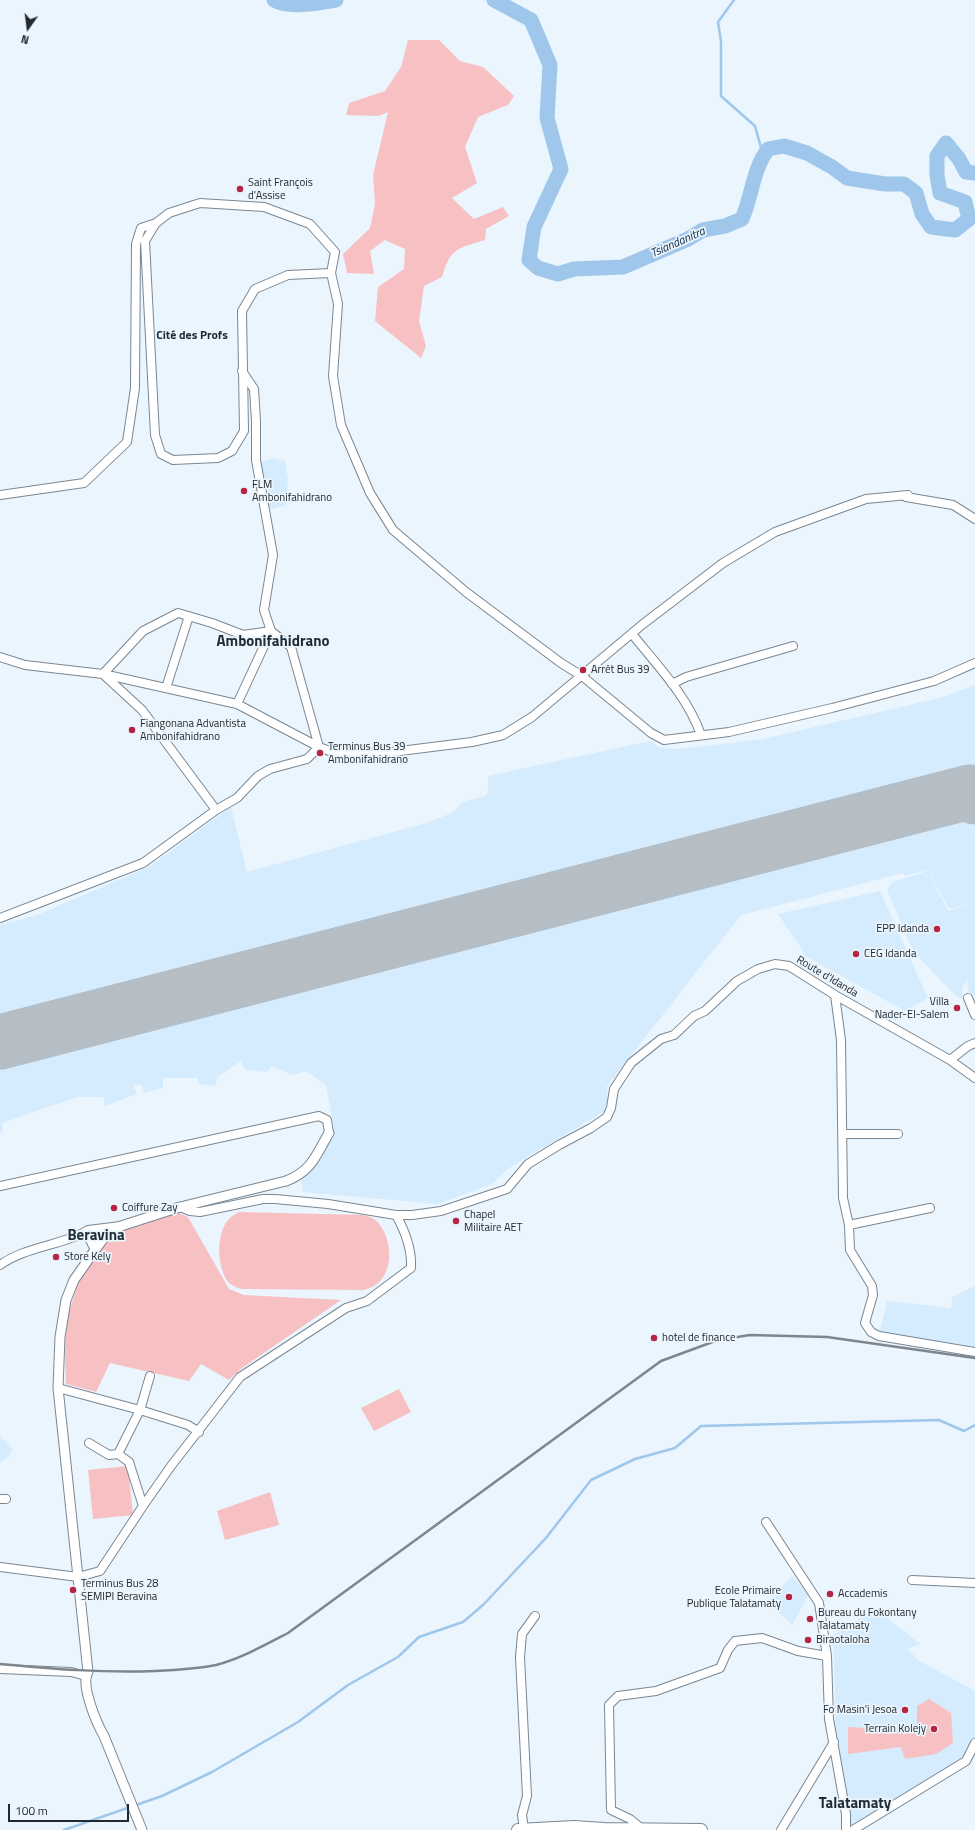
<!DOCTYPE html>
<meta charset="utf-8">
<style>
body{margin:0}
#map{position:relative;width:975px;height:1830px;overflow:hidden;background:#ebf5fd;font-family:"Titillium Web",sans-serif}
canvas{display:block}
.north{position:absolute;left:8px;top:8px;width:40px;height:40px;-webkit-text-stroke:3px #ebf5fd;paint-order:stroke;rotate:194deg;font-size:11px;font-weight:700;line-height:16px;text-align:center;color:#22282d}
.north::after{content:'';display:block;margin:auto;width:14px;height:18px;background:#22282d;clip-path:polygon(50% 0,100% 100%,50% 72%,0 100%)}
.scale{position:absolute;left:8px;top:1804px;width:121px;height:18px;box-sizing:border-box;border:2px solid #22282d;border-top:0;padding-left:5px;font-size:12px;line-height:14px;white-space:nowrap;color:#22282d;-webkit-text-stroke:3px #ebf5fd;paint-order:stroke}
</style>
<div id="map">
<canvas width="975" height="1830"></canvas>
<div class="north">N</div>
<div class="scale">100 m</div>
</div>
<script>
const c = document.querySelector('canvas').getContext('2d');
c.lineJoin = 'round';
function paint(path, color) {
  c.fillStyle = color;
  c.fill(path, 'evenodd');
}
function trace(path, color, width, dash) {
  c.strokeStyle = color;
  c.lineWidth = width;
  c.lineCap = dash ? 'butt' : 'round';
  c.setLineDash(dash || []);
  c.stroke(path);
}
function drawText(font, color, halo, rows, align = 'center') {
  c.font = font + ' "Titillium Web",sans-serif';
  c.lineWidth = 3.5;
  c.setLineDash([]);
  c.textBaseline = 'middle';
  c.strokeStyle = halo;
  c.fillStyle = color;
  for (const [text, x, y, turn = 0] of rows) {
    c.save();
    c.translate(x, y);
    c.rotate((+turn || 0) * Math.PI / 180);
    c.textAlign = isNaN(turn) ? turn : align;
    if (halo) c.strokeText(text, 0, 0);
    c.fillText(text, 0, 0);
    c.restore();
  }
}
paint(new Path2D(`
 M 273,458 L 285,461 L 288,479 L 285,506 L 266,510 L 257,463 Z
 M 975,685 L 975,994 L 971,995 L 967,987 L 968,978 L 962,987 L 963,997 L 958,998 L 921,960 L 911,946 L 887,890 L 892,882 L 928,871 L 948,911 L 970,904 L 949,909 L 928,870 L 904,876 L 903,873 L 741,915 L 607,1086 L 608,1109 L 509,1168 L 492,1184 L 438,1204 L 303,1192 L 301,1178 L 308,1174 L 324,1149 L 334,1127 L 326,1085 L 306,1071 L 293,1075 L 271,1066 L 267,1072 L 245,1070 L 241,1061 L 217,1077 L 216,1086 L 198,1084 L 198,1078 L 163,1078 L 163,1088 L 144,1093 L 142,1084 L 134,1086 L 136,1094 L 105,1106 L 103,1097 L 77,1097 L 2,1123 L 3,1132 L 0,1133 L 0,925 L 37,915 L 149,867 L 231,807 L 247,872 L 426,823 L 452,813 L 462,802 L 486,796 L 488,791 L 488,776 L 650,741 L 660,748 L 679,749 L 763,739 L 944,697 Z
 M 880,891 L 928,998 L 905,1011 L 805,956 L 803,951 L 778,914 Z
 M 975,1286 L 975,1350 L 879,1336 L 887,1301 L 951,1308 L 952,1297 Z
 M 0,1436 L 13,1449 L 9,1456 L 0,1463 Z
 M 792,1576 L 809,1594 L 792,1625 L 767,1601 Z
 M 876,1609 L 920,1644 L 907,1649 L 921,1662 L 975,1691 L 975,1733 L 963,1760 L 848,1829 L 836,1753 L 834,1659 L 832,1636 Z`), '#d5ebfe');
paint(new Path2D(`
 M 408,40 L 439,40 L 460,61 L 483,67 L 514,96 L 508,105 L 478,117 L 465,147 L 477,183 L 452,198 L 474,219 L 503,207 L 509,216 L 486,229 L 485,240 C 457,249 451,247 442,277 L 424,286 L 419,321 L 426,346 L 421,358 L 375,321 L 378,287 L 404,269 L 405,249 L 385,240 L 370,251 L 374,274 L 347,273 L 343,254 L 370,228 L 375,204 L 373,175 L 388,112 L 379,116 L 346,115 L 349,103 L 385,91 L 401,67 Z
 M 174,1211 L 188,1217 L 229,1289 L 244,1295 L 341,1300 L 242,1368 L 229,1380 L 201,1364 L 189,1381 L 110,1363 L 96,1392 L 66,1384 L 65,1356 L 66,1322 L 76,1289 L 89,1260 L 110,1238 L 129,1224 Z
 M 239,1212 L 363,1215 C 366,1216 371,1217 374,1219 C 391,1232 395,1266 380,1281 C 376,1286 370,1288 364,1290 L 241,1289 C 238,1288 233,1286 230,1284 C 216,1270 215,1230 231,1217 C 233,1215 236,1214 239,1212 Z
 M 399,1389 L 411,1412 L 374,1431 L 361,1408 Z
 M 128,1466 L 133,1515 L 93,1519 L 88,1470 Z
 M 270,1492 L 279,1525 L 225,1540 L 217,1511 Z
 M 929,1699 L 951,1713 L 953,1743 L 936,1754 L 905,1759 L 901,1747 L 848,1754 L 848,1727 L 917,1731 L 917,1706 Z`), '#f7c1c4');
trace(new Path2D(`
 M 734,0 L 718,22 L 721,42 L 721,96 L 755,126 L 763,155
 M 64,1830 L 162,1796 L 212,1772 L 298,1722 L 348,1685 L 398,1657 L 419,1637 L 463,1622 L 483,1605 L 546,1538 L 591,1480 L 635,1459 L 675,1448 L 701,1426 L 939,1420 L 964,1431 L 975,1425`), '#9fc7ec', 2.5);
trace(new Path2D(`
 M 274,0 C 288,9 319,3 336,0
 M 494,0 L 531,20 L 550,65 L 547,118 L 561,169 L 534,227 L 529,260 L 538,268 L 558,274 L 574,269 L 623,267 L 688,239 L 703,230 L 725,226 L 742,219 C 752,196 753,169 768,149 L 784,146 L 807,153 L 832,167 L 847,178 L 885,184 L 904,184 L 916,193 L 922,214 L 931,227 L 955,230 L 969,219 L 965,202 L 940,193 L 937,175 L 937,156 L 946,143 L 959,159 L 966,172 L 975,173`), '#9fc7ec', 15);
trace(new Path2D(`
 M 0,1042 L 970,792 L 975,797`), '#b4bec4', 55);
const minor = new Path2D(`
 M 156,223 L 145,241 L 155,435 L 161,454 L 173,460 L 218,458 L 232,451 L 244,431 L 242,311 L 255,289 L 288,275 L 331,273
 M 242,371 L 254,389 L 256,421 L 256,460 L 273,555 L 264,610 L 271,631 L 291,647 L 319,747
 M 0,495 L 84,483 L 127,442 L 135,388 L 136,244 L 141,228 L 156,223 L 169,213 L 200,203 L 264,207 L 310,224 L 335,252 L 331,273 L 338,304 L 333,376 L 341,425 L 370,493 L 393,530 L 466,592 L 561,663 L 582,676 L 651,733 L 664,740 L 729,732 L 832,708 L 934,681 L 975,663
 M 632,634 C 657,665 688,697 701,735
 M 0,657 L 25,665 L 103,674 L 237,704 L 319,747 L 332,752 L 368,755 L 472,742 L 503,735 L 532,717 L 643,624 L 723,563 L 775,532 L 866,499 L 908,495 L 906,497 L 953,505 L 975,519
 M 103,674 L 143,631 L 178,613 L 212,623 L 243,635 L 271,631
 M 104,675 L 142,710 L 216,810
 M 672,684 L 686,677 L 793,646
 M 166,688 L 189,616
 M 237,704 L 271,631
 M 0,918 L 143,863 L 216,810 L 237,798 L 258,776 L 270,769 L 307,759 L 319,747
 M 835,995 L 841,1040 L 843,1198 L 849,1225 L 850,1250 L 872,1286 L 873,1295 L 865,1323 L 871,1332 L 879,1336 L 975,1352
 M 968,998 L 975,1015
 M 950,1060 L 968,1046 L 975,1043
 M 844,1134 L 898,1134
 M 0,1186 L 319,1116 L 327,1120 L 329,1133
 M 180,1207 L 190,1211 L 200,1212 L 263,1199 L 275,1199 L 328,1204 L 396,1215 L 412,1215 L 441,1211 L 507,1189 L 528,1164 L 559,1145 L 591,1128 L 607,1117 L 611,1108 L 614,1089 L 631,1063 L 661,1039 L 674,1035 L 694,1016 L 705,1011 L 737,981 L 758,969 L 775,964 L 789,966 L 835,995 L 950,1060 L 975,1078
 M 849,1225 L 930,1208
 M 81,1234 L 88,1230 L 121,1226
 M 0,1265 C 24,1248 55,1246 81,1234 L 89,1238 L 95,1250
 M 58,1388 L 140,1410 L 188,1425 L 199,1432
 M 89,1443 L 109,1455 L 118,1454 L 129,1462 L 143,1506
 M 118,1454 L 140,1410 L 150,1376
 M 0,1499 L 6,1499
 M 766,1522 L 819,1603 L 827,1656 L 829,1719 L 846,1814 L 846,1830
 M 0,1567 L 78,1577 L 100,1571 L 143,1506 L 171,1466 L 240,1377 L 346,1308 L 367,1301 L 411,1268 C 412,1250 405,1231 396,1215
 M 912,1580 L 975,1583
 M 0,1669 L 71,1672 L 86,1676
 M 641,1828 L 630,1819 L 611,1810 L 609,1705 L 618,1696 L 656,1691 L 720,1668 L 728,1650 L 735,1641 L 762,1638 L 798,1651 L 827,1656
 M 524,1829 L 522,1815 L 527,1796 L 520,1657 L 522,1634 L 535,1616
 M 781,1830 L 834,1742
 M 853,1830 L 966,1761 L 975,1743`);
const tertiary = new Path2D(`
 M 142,1830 L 104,1736 C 97,1724 80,1685 88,1672 L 58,1388 L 60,1337 L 66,1300 L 74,1280 L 95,1250 L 106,1235 L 121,1226 L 180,1207 L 286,1181 C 312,1171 316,1155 329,1133`);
const primary = new Path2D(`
 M 518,1830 L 574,1827 L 604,1829 L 701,1830`);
trace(minor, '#798793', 10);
trace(tertiary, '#798793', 11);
trace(primary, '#798793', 14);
trace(minor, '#fff', 8);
trace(tertiary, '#fff', 9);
trace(primary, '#fff', 12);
trace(new Path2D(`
 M 0,1664 C 53,1669 102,1673 155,1671 C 176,1670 196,1669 216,1665 C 242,1658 265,1645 288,1633 L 661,1361 L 718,1340 L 750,1335 L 827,1337 L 975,1358`), '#7e868c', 2.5);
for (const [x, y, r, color] of [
 [240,189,4,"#b62444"],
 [244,491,4,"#b62444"],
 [583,670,4,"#b62444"],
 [132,730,4,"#b62444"],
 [320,753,4,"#b62444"],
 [937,929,4,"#b62444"],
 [856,954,4,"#b62444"],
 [957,1008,4,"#b62444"],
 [114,1208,4,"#b62444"],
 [456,1221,4,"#b62444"],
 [56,1257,4,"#b62444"],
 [654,1338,4,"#b62444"],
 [73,1590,4,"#b62444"],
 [830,1594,4,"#b62444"],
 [789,1597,4,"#b62444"],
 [810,1619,4,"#b62444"],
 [808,1640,4,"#b62444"],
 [905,1710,4,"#b62444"],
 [934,1729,4,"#b62444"]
]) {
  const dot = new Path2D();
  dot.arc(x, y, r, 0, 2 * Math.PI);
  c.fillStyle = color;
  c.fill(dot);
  trace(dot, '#ebf5fd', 1.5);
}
drawText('11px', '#22282d', '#ebf5fd', [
 ["Saint François",248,183],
 ["d'Assise",248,196],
 ["FLM",252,485],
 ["Ambonifahidrano",252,498],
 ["Arrêt Bus 39",591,670],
 ["Fiangonana Advantista",140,724],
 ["Ambonifahidrano",140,737],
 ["Terminus Bus 39",328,747],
 ["Ambonifahidrano",328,760],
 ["EPP Idanda",929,929,"right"],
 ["CEG Idanda",864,954],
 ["Villa",949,1002,"right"],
 ["Nader-El-Salem",949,1015,"right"],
 ["Coiffure Zay",122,1208],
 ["Chapel",464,1215],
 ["Militaire AET",464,1228],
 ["Store Kely",64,1257],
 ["hotel de finance",662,1338],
 ["Terminus Bus 28",81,1584],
 ["SEMIPI Beravina",81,1597],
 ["Ecole Primaire",781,1591,"right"],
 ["Publique Talatamaty",781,1604,"right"],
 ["Accademis",838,1594],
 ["Bureau du Fokontany",818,1613],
 ["Talatamaty",818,1626],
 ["Biraotaloha",816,1640],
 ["Fo Masin'i Jesoa",897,1710,"right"],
 ["Terrain Kolejy",926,1729,"right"]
], 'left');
drawText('11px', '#22282d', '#ebf5fd', [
 ["Route d'Idanda",827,977,31]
]);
drawText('italic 12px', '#0c2b44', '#ebf5fd', [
 ["Tsiandanitra",678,243,-24]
]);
drawText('bold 12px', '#1f2b35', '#ebf5fd', [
 ["Cité des Profs",192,336]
]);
drawText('bold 15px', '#1f2b35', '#ebf5fd', [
 ["Ambonifahidrano",273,642],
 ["Beravina",96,1236],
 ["Talatamaty",855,1804]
]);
</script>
